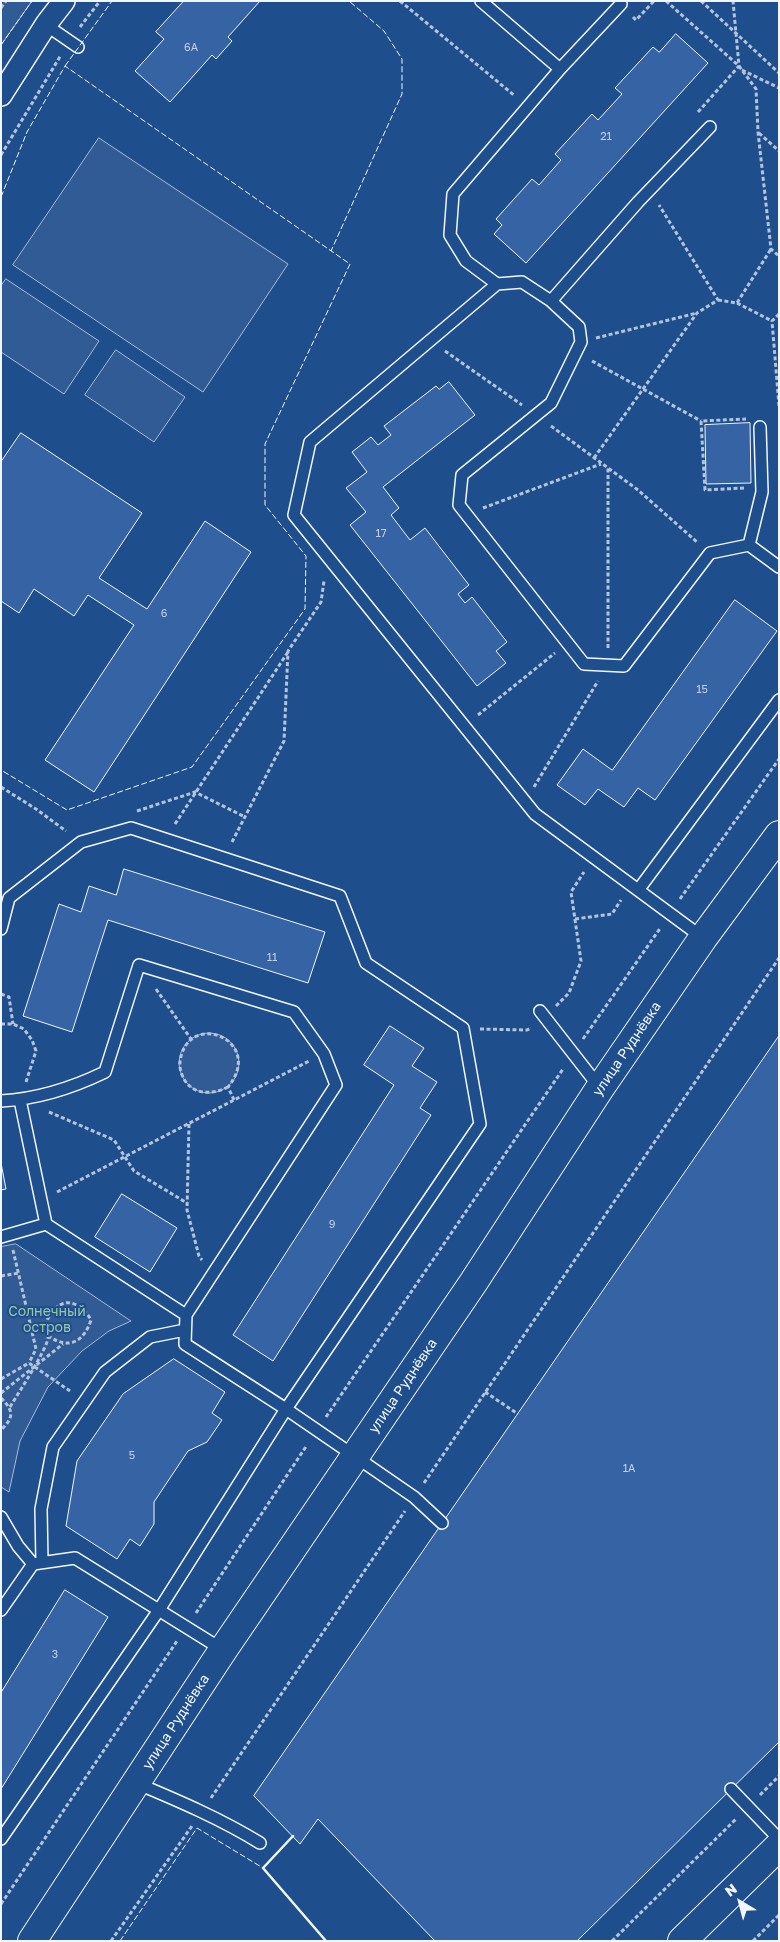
<!DOCTYPE html>
<meta charset="utf-8">
<style>
body{margin:0}
#map{position:relative;width:780px;height:1942px;overflow:hidden;background:#1f4e8c;font-family:"Golos Text",sans-serif}
canvas{display:block}
.frame{position:absolute;inset:0;border:2px solid #f2f6ff;pointer-events:none}
.north{position:absolute;left:715px;top:1877px;width:50px;height:50px;-webkit-text-stroke:4px #1f4e8c;paint-order:stroke;rotate:323deg;font-size:14px;font-weight:700;line-height:20px;text-align:center;color:#f2f6ff}
.north::after{content:'';display:block;margin:auto;width:18px;height:22px;background:#f2f6ff;clip-path:polygon(50% 0,100% 100%,50% 72%,0 100%)}
</style>
<div id="map">
<canvas width="780" height="1942"></canvas>
<div class="frame"></div>
<div class="north">N</div>
</div>
<script>
const c = document.querySelector('canvas').getContext('2d');
c.lineJoin = 'round';
function paint(path, color) {
  c.fillStyle = color;
  c.fill(path, 'evenodd');
}
function trace(path, color, width, dash) {
  c.strokeStyle = color;
  c.lineWidth = width;
  c.lineCap = dash ? 'butt' : 'round';
  c.setLineDash(dash || []);
  c.stroke(path);
}
function drawText(font, color, halo, rows, align = 'center') {
  c.font = font + ' "Golos Text",sans-serif';
  c.lineWidth = 4;
  c.setLineDash([]);
  c.textBaseline = 'middle';
  c.strokeStyle = halo;
  c.fillStyle = color;
  for (const [text, x, y, turn = 0] of rows) {
    c.save();
    c.translate(x, y);
    c.rotate((+turn || 0) * Math.PI / 180);
    c.textAlign = isNaN(turn) ? turn : align;
    if (halo) c.strokeText(text, 0, 0);
    c.fillText(text, 0, 0);
    c.restore();
  }
}
const built = new Path2D(`
 M 1,1 L 32,1 L 1,45 Z
 M 99,138 L 288,264 L 203,392 L 13,265 Z
 M 6,279 L 99,341 L 64,394 L 1,352 L 1,286 Z
 M 116,350 L 185,397 L 154,442 L 85,395 Z
 M179 1063a30 30 0 1 1 60 0a30 30 0 1 1-60 0Z
 M 16,1244 L 131,1321 L 109,1331 L 82,1351 L 48,1387 L 20,1441 L 9,1492 L 1,1487 L 1,1247 Z`);
paint(built, '#305b95');
trace(built, '#a8bbd7', 1);
const building = new Path2D(`
 M 184,1 L 260,1 L 228,37 L 232,41 L 216,59 L 212,55 L 170,102 L 135,71 L 164,39 L 156,32 Z
 M 676,34 L 708,63 L 526,263 L 494,234 L 502,225 L 496,219 L 532,179 L 539,185 L 561,160 L 555,154 L 592,114 L 598,120 L 622,94 L 615,88 L 653,47 L 659,52 Z
 M 449,382 L 475,415 L 383,487 L 399,508 L 391,515 L 410,540 L 425,528 L 469,585 L 458,594 L 465,603 L 472,597 L 507,642 L 496,651 L 506,663 L 477,686 L 350,525 L 366,512 L 346,488 L 367,472 L 352,452 L 371,437 L 378,445 L 391,435 L 384,426 L 436,386 L 439,389 Z
 M 750,423 L 751,483 L 706,484 L 705,425 Z
 M 21,433 L 142,513 L 99,578 L 147,609 L 205,521 L 251,552 L 94,792 L 45,760 L 134,625 L 88,595 L 74,616 L 34,589 L 19,613 L 1,601 L 1,462 Z
 M 735,600 L 777,631 L 655,800 L 638,788 L 624,807 L 598,789 L 585,805 L 557,785 L 583,749 L 612,770 Z
 M 124,869 L 325,932 L 308,983 L 108,920 L 72,1032 L 23,1016 L 59,904 L 81,912 L 89,886 L 116,895 Z
 M 390,1026 L 424,1048 L 412,1066 L 437,1082 L 420,1108 L 431,1115 L 273,1361 L 233,1335 L 394,1085 L 364,1065 Z
 M 779,1036 L 779,1742 L 577,1941 L 435,1941 L 318,1819 L 300,1844 L 254,1796 Z
 M 1,1163 L 6,1189 L 1,1190 Z
 M 122,1194 L 177,1228 L 150,1272 L 95,1237 Z
 M 174,1359 L 225,1392 L 212,1413 L 222,1420 L 207,1442 L 188,1451 L 154,1502 L 154,1524 L 140,1546 L 130,1539 L 117,1559 L 66,1526 L 77,1461 L 123,1394 Z
 M 65,1590 L 108,1617 L 1,1789 L 1,1693 Z`);
paint(building, '#3563a3');
trace(building, '#f2f6ff', 1);
const lane = new Path2D(`
 M 481,1 L 560,69
 M 46,25 L 78,47
 M 710,127 L 638,202 L 551,301 L 579,327 L 581,342 L 551,403 L 462,475 L 459,505 L 584,664 L 624,666 L 710,553 L 749,545 L 779,567
 M 497,284 L 310,442 L 294,515 L 535,814 L 703,938
 M 551,301 L 522,282 L 497,284 L 466,261 L 450,235 L 453,194 L 560,69 L 621,4
 M 749,545 L 762,492 L 760,427
 M 639,889 L 779,700
 M 1,929 L 9,898 L 81,842 L 131,828 L 340,896 L 366,963 L 463,1028 L 480,1124 L 286,1409 L 159,1610 L 1,1839
 M 540,1011 L 600,1088
 M 20,1100 L 46,1224
 M 1,1101 C 38,1099 72,1088 105,1072 L 139,965 L 294,1012 L 324,1054 L 336,1085 L 186,1315 L 185,1344 L 286,1409 L 356,1457 L 414,1497 L 442,1523
 M 1,1237 L 46,1224 L 186,1315
 M 1,1517 L 18,1546 L 33,1564
 M 42,1562 L 41,1509 L 53,1447 L 105,1372 L 150,1337 L 185,1330
 M 1,1610 L 33,1564 L 75,1558 L 223,1650
 M 136,1783 C 179,1801 221,1819 260,1843
 M 731,1789 L 779,1839`);
const street = new Path2D(`
 M 1,95 L 47,23 L 64,1`);
const secondary = new Path2D(`
 M 32,1941 L 223,1650 L 473,1283 L 600,1088 L 703,938 L 779,835
 M 682,1941 L 779,1846`);
trace(lane, '#f2f6ff', 14);
trace(street, '#f2f6ff', 24);
trace(secondary, '#f2f6ff', 30);
trace(new Path2D(`
 M 400,1 L 515,96
 M 666,1 L 739,66 L 756,89 L 758,132 L 771,249 L 779,256
 M 701,1 L 779,73
 M 1,8 L 6,1
 M 633,17 L 636,20 L 654,1
 M 80,27 L 100,1
 M 742,70 L 779,88
 M 698,112 L 739,66 L 733,1
 M 759,133 L 779,151
 M 1,155 L 61,55
 M 718,300 L 737,303 L 771,249
 M 737,303 L 772,321
 M 779,314 L 772,321 L 779,406
 M 596,338 L 697,313
 M 445,351 L 522,405
 M 592,361 L 701,421
 M 551,426 L 638,490 L 697,542
 M 594,458 L 697,313 L 718,300 L 659,205
 M 744,488 L 705,490 L 701,421 L 746,419
 M 483,508 L 601,464
 M 608,648 L 608,468
 M 478,715 L 555,653
 M 1,787 L 36,809 L 66,831
 M 534,787 L 598,681
 M 137,811 L 195,792 L 245,817
 M 175,824 L 288,652
 M 232,842 L 284,741 L 288,651 L 321,602 L 324,581
 M 680,899 L 779,759
 M 575,919 L 612,914 L 621,900
 M 156,989 L 191,1039
 M 1,994 L 9,997 L 13,1024
 M 556,1006 L 569,993 L 581,961 L 571,892 L 584,872
 M 1,1024 L 13,1024 L 24,1029 L 32,1040 L 36,1051 L 26,1082
 M 480,1029 L 527,1030 L 531,1028
 M 583,1039 L 661,927
 M 228,1087 C 210,1096 188,1095 181,1072 C 179,1065 180,1059 182,1053 C 196,1012 264,1043 228,1087 L 234,1100
 M 49,1112 L 114,1140 L 134,1171 L 187,1203
 M 189,1124 L 187,1210 L 199,1256 L 202,1260
 M 57,1192 L 309,1061
 M 13,1250 L 36,1349 L 29,1363
 M 1,1276 L 19,1273
 M 1,1379 L 29,1363 L 70,1391
 M 485,1392 L 518,1414
 M 1,1393 L 63,1344
 M 1,1398 C 14,1411 14,1417 1,1430
 M 10,1407 C 22,1387 35,1368 45,1347 C 52,1331 45,1334 47,1321 C 48,1317 52,1312 55,1309 C 68,1295 84,1307 91,1320 C 84,1341 70,1350 50,1337
 M 326,1417 L 563,1069
 M 424,1483 L 779,958
 M 196,1613 L 307,1445
 M 760,1795 L 779,1776
 M 211,1798 L 405,1511
 M 1,1904 L 177,1641
 M 111,1941 L 192,1826
 M 612,1941 L 736,1819
 M 753,1941 L 779,1915`), '#b3c4dc', 3, [4, 2.5]);
trace(lane, '#1f4e8c', 11);
trace(street, '#1f4e8c', 21);
trace(secondary, '#1f4e8c', 28);
trace(new Path2D(`
 M 1,45 L 32,1
 M 65,66 L 112,1
 M 1,197 L 27,132 L 65,66 L 350,264 L 265,444 L 265,505 L 306,556 L 305,609 L 192,767 L 67,810 L 1,770
 M 330,250 L 331,251 L 402,94 L 402,59 L 384,31 L 349,1
 M 120,1941 L 197,1828 L 263,1868`), '#f2f6ff', 1, [6, 2.5]);
trace(new Path2D(`
 M 293,1836 L 263,1868 L 326,1941`), '#f2f6ff', 2.5);
drawText('11px', '#c3d1e8', null, [
 ["6А",191,48],
 ["21",606,137],
 ["17",381,534],
 ["6",164,614],
 ["15",702,690],
 ["11",272,958],
 ["9",332,1225],
 ["5",132,1456],
 ["1А",629,1469],
 ["3",55,1655]
]);
drawText('14px', '#f2f6ff', '#1f4e8c', [
 ["улица Руднёвка",627,1049,-56],
 ["улица Руднёвка",403,1386,-56],
 ["улица Руднёвка",176,1722,-57]
]);
drawText('14px', '#97c8a6', '#1f4e8c', [
 ["Солнечный",47,1312],
 ["остров",47,1328]
]);
</script>
